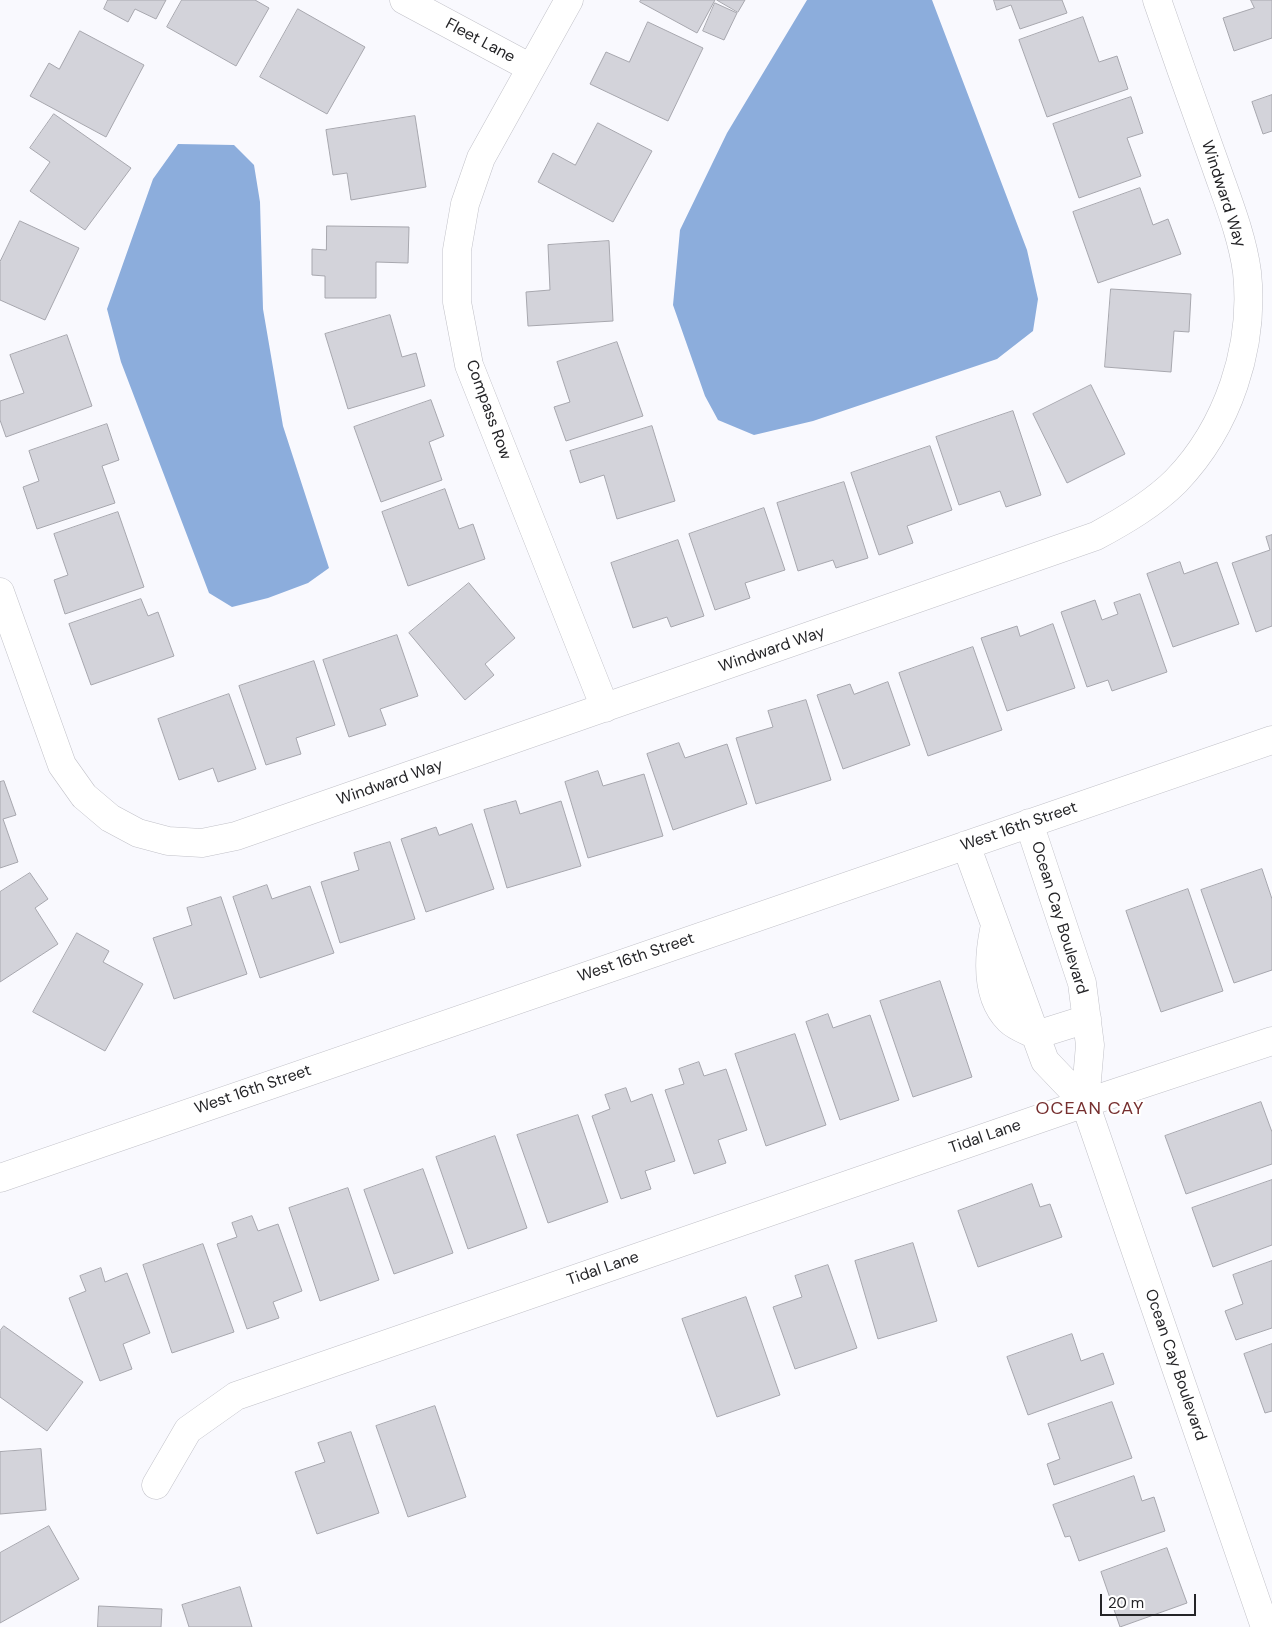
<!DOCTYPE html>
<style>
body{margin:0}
#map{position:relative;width:1272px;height:1627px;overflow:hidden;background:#f9f9fe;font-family:"DM Sans",sans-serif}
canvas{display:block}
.scale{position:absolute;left:1100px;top:1594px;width:96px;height:22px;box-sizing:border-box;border:2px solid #252528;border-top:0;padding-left:6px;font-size:15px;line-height:18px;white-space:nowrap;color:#252528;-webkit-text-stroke:4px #fff;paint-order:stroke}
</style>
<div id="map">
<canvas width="1272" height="1627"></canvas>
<div class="scale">20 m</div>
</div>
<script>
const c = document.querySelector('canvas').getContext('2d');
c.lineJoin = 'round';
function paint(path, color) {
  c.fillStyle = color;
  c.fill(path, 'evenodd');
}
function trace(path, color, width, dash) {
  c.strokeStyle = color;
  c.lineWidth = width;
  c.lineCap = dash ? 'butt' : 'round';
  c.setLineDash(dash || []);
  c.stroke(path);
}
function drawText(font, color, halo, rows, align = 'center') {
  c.font = font + ' "DM Sans",sans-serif';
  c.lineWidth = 4.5;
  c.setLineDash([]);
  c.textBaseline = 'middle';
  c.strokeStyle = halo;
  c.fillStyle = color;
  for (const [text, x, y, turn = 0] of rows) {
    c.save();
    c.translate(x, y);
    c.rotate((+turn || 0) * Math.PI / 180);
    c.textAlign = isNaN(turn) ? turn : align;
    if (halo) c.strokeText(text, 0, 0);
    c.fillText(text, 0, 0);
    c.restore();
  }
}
paint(new Path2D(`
 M 807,0 L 932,0 L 1027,250 L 1038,299 L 1033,331 L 997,359 L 813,421 L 754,435 L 718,420 L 705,396 L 673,305 L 680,230 L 727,133 Z
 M 178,144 L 234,145 L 254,165 L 260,202 L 263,309 L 283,426 L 329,568 L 308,583 L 268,598 L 232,607 L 209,593 L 121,362 L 107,309 L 153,179 Z`), '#8caddc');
const building = new Path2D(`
 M 108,0 L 166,0 L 156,19 L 135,9 L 128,22 L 104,9 Z
 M 182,0 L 255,0 L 269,8 L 236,66 L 167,27 Z
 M 641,0 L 715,0 L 697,33 L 640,2 Z
 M 717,0 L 745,0 L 738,12 Z
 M 994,0 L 1062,0 L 1067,13 L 1020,29 L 1011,5 L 997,10 Z
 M 1251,0 L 1272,0 L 1272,38 L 1234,51 L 1223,18 L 1254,8 Z
 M 715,3 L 737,13 L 724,40 L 703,31 Z
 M 298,9 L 365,47 L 327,114 L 260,77 Z
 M 1083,17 L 1099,62 L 1117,56 L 1128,89 L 1047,117 L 1019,40 Z
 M 648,22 L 703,48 L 668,121 L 590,84 L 606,52 L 629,62 Z
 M 80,31 L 144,65 L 106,137 L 30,96 L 49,63 L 59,69 Z
 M 1272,95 L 1272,131 L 1263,134 L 1252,102 Z
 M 1131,97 L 1143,133 L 1127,138 L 1141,176 L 1079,198 L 1053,124 Z
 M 54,114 L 131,168 L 85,230 L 30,191 L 50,162 L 30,148 Z
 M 415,116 L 426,187 L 351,200 L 347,173 L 333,175 L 326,130 Z
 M 598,123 L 652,151 L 613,222 L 538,182 L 553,153 L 575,165 Z
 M 1140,188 L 1153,225 L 1168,219 L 1181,254 L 1098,283 L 1073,212 Z
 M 20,221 L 79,248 L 45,320 L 0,300 L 0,262 Z
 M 327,226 L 409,227 L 408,263 L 376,262 L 376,298 L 325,298 L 325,276 L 312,275 L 312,249 L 326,250 Z
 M 609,241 L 613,321 L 528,326 L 526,292 L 550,290 L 548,245 Z
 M 1111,289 L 1191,294 L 1189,332 L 1174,331 L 1171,372 L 1105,367 Z
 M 390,315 L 402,357 L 416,353 L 425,386 L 348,409 L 325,334 Z
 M 67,335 L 92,406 L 6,437 L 0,420 L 0,401 L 24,393 L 10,355 Z
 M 617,342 L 643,416 L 566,441 L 554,407 L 570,402 L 557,362 Z
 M 1091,385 L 1125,454 L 1067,483 L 1033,414 Z
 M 431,400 L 444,436 L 429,442 L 442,480 L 381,502 L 354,427 Z
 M 1013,411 L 1041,495 L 1006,507 L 1000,491 L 959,505 L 936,437 Z
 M 107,424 L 119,460 L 102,466 L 115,503 L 37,529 L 23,487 L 39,481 L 29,451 Z
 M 652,426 L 675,501 L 617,519 L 604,475 L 580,483 L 570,451 Z
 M 930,446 L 952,510 L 907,526 L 913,543 L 879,555 L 851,473 Z
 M 844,482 L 868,558 L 836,568 L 833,560 L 798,571 L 777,503 Z
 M 445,489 L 459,529 L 473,524 L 485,559 L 408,586 L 382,512 Z
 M 764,508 L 785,570 L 745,583 L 750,598 L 715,610 L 689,534 Z
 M 118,512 L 144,587 L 65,614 L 54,580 L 68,575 L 54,534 Z
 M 1272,535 L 1272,626 L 1256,632 L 1232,563 L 1270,550 L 1266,537 Z
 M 678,540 L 704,616 L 671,627 L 667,617 L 633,628 L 611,563 Z
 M 1180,562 L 1184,574 L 1217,562 L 1239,624 L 1173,647 L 1147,574 Z
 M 469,583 L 515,638 L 485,664 L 494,675 L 465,700 L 409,633 Z
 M 1140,594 L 1167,672 L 1112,691 L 1108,680 L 1087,687 L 1061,612 L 1095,600 L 1102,620 L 1118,614 L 1114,603 Z
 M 141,599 L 148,616 L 158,612 L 174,656 L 91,685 L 69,624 Z
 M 1053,624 L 1075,688 L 1007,711 L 981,638 L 1017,626 L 1020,636 Z
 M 397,635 L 418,696 L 380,709 L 386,725 L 349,737 L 323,660 Z
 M 973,647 L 1002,730 L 928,756 L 899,673 Z
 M 314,661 L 335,725 L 296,738 L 301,754 L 266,765 L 239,686 Z
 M 888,682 L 910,745 L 843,769 L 817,695 L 850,684 L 854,694 Z
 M 229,694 L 256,769 L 218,782 L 213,768 L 179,780 L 158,719 Z
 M 806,700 L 831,780 L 756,804 L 736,738 L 773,727 L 768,711 Z
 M 679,743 L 685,758 L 727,744 L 747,804 L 673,830 L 647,754 Z
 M 598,771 L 603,786 L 644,774 L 663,836 L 588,858 L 565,782 Z
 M 4,781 L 16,815 L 3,819 L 18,862 L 0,868 L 0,782 Z
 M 516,801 L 520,814 L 561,801 L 581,866 L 507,888 L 484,810 Z
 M 472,824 L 494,889 L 426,912 L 401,839 L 436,827 L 439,835 Z
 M 390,842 L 415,919 L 340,943 L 321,882 L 359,870 L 354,853 Z
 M 1262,869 L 1272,899 L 1272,970 L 1234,983 L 1201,890 Z
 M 30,873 L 48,899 L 35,908 L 58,944 L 0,982 L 0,892 Z
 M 267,885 L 272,899 L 310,886 L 334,953 L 260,978 L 233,897 Z
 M 1188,889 L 1223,991 L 1161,1012 L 1126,911 Z
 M 221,897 L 247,974 L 174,999 L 153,938 L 192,925 L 187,908 Z
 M 77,933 L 109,951 L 103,962 L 143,984 L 105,1051 L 33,1012 Z
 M 940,981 L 972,1077 L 913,1097 L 880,1001 Z
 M 828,1014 L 833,1028 L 870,1015 L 899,1100 L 840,1120 L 806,1022 Z
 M 795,1034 L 826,1125 L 766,1146 L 735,1054 Z
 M 699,1062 L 704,1076 L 726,1069 L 747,1130 L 718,1140 L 726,1163 L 694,1174 L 665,1090 L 684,1084 L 679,1069 Z
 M 626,1088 L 631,1102 L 652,1094 L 675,1161 L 645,1171 L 651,1189 L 621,1199 L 592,1116 L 610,1109 L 605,1095 Z
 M 1261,1102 L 1272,1132 L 1272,1164 L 1186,1194 L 1165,1136 Z
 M 578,1115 L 608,1202 L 548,1223 L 517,1135 Z
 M 495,1136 L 527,1228 L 468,1249 L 436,1157 Z
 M 423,1169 L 453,1253 L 394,1274 L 364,1190 Z
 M 1272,1180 L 1272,1245 L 1213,1267 L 1192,1208 Z
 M 1032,1184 L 1040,1207 L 1050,1204 L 1062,1237 L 978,1267 L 958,1211 Z
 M 348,1188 L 379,1280 L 320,1301 L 289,1208 Z
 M 252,1216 L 258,1231 L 278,1224 L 302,1291 L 273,1302 L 279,1318 L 247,1329 L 217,1244 L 237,1237 L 232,1223 Z
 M 913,1243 L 937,1321 L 878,1339 L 855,1261 Z
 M 203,1244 L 234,1332 L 172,1353 L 143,1265 Z
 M 1272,1261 L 1272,1328 L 1236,1340 L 1225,1311 L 1243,1304 L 1233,1275 Z
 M 828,1265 L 857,1348 L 795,1369 L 773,1307 L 802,1297 L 795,1276 Z
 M 101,1268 L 105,1282 L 127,1273 L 150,1333 L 123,1344 L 132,1369 L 100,1381 L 69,1298 L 86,1291 L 80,1276 Z
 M 746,1297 L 780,1395 L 717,1417 L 682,1319 Z
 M 4,1326 L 83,1382 L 47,1431 L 0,1397 L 0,1331 Z
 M 1072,1334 L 1081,1361 L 1103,1353 L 1114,1384 L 1028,1415 L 1007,1357 Z
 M 1272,1344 L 1272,1411 L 1265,1413 L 1244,1354 Z
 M 1112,1402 L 1132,1458 L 1054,1485 L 1047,1464 L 1060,1459 L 1048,1424 Z
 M 435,1406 L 466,1497 L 408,1517 L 376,1426 Z
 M 351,1432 L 379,1513 L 317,1534 L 295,1472 L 325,1462 L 318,1443 Z
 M 41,1449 L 46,1510 L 0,1514 L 0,1452 Z
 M 1134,1476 L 1142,1501 L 1154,1497 L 1165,1531 L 1079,1561 L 1070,1536 L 1065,1537 L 1053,1505 Z
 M 49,1526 L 79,1579 L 0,1623 L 0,1553 Z
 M 1167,1548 L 1187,1603 L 1120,1627 L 1101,1572 Z
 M 240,1587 L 252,1627 L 189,1627 L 182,1605 Z
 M 99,1606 L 162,1609 L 161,1627 L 98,1627 Z`);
paint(building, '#d3d3da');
trace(building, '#a7a7ae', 1);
const minor = new Path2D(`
 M 404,0 L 531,68
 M 569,0 L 481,158 L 465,204 L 457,250 L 457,302 L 469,365 L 605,708
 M 0,592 L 62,765 L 84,796 L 110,818 L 138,833 L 168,841 L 202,843 L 236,836 L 1096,536 C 1124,521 1153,504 1176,481 C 1228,427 1255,347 1247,272 C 1242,235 1227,199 1215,164 C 1195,109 1176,55 1157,0
 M 1029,823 L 1082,983 L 1090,1045 L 1085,1103 L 1265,1627
 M 966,845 L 1045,1061 L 1085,1103
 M 994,930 C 988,960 986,997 1009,1020 C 1016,1027 1028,1031 1036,1035 L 1087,1019
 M 0,1178 L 1272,740
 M 156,1485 L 188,1430 L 236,1396 L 1085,1103 L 1272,1041`);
trace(minor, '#c1c1c8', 29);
trace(minor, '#fff', 28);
drawText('16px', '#252528', '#fff', [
 ["Fleet Lane",480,41,28],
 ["Windward Way",1223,194,72],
 ["Compass Row",488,410,70],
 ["Windward Way",772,650,-19],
 ["Windward Way",390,783,-19],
 ["West 16th Street",1019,827,-19],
 ["Ocean Cay Boulevard",1059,918,73],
 ["West 16th Street",636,958,-19],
 ["West 16th Street",253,1090,-19],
 ["Tidal Lane",985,1137,-19],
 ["Tidal Lane",603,1269,-19],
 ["Ocean Cay Boulevard",1175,1365,71]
]);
c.letterSpacing = '1px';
drawText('18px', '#762f2f', '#fff', [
 ["OCEAN CAY",1090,1109]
]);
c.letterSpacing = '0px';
</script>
